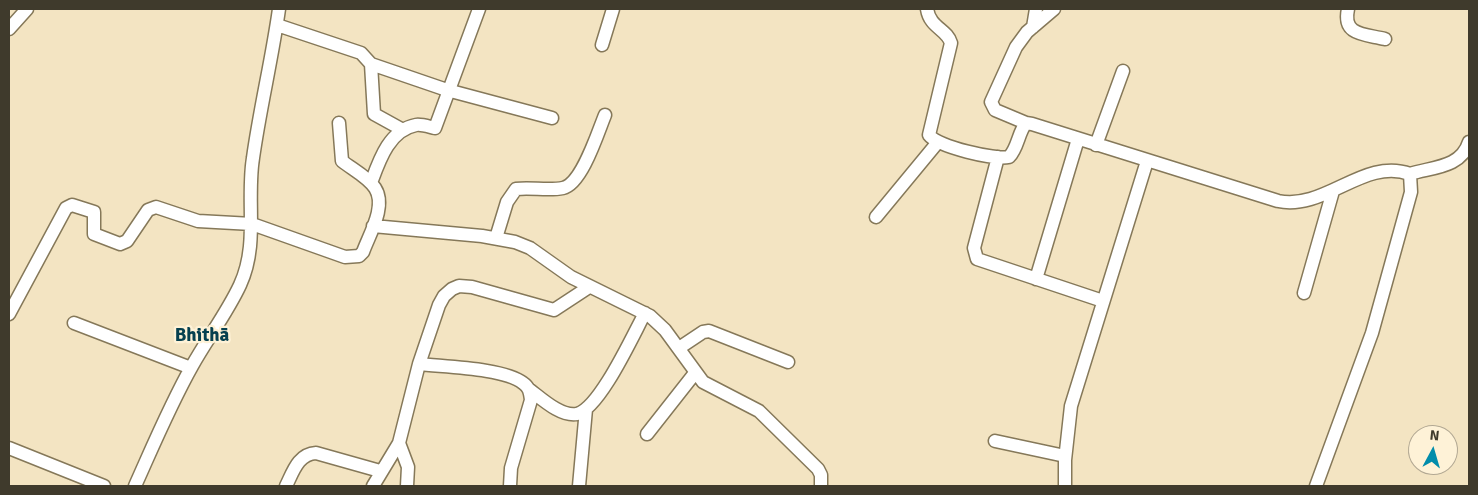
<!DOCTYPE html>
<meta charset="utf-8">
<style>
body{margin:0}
#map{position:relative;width:1478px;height:495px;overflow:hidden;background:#f3e4c2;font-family:Signika,sans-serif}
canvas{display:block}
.frame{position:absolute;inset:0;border:10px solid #3f3a2c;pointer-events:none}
.north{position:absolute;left:1408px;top:425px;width:50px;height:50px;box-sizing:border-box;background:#fef2d7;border:1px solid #b2a893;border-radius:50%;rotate:6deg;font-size:14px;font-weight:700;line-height:20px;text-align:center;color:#3f3a2c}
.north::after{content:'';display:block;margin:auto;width:18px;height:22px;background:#028dab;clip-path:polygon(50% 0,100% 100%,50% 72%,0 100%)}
</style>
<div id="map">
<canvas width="1478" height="495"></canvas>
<div class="frame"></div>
<div class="north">N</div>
</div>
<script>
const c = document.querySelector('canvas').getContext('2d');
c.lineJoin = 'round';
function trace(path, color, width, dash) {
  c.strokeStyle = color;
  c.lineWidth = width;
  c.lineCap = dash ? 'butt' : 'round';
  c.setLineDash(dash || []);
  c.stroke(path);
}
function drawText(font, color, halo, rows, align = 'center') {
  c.font = font + ' Signika,sans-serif';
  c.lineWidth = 4.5;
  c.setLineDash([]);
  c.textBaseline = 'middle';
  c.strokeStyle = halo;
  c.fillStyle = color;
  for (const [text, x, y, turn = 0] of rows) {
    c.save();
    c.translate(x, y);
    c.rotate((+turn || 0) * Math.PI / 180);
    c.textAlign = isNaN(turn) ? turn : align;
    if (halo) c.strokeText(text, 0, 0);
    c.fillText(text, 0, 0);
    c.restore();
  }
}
const street = new Path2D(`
 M 927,9 C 930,28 947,29 951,43 L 929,135 C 938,147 995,160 1009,157 C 1018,148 1018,133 1026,123 L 1032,124 L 1278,201 C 1325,211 1364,157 1410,174 L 1411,192 L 1372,333 L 1316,486
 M 1348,9 C 1342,36 1365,34 1385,39
 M 277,25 L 361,53 L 371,64 L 374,114 L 403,130
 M 1033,27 L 1036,9
 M 9,29 L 27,9
 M 602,45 L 613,9
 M 371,64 L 447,90 L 552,118
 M 1026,123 L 995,110 L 991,102 L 1016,47 L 1027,32 L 1054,9
 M 1096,145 L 1123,71
 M 998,157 L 974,248 L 977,259 L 1103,301
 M 1410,174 C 1432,167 1461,168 1469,142
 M 371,183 C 379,161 389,130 416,125 C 421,124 430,127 435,128 L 479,9
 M 876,217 L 938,142
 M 373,226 L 482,236 L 515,242 L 530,248 L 571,277 L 650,316 L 665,330 L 703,382 L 759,411 L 818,469 L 821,475 L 821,486
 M 496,238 L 507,202 L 516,189 C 531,187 548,191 563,188 C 582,184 598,132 605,115
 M 1036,279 L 1078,139
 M 1304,293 L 1333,191
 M 9,314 L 66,208 L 72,205 L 94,212 L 94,234 L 120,244 L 127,241 L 148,210 L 156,207 L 198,221 L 252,224 L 345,257 L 359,256 L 363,252 C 369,235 387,206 375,188 C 368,177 352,169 342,161 L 339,123
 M 74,323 L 191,368
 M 679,348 L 703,332 L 709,331 L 788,362
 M 419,364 C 444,367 504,368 523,383 C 529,387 530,392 531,400 L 511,468 L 510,486
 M 530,390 C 542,399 561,417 577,414 C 600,408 633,335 645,313
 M 647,434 L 695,373
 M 995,441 L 1065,456
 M 399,443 L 408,467 L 407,486
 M 9,448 L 104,486
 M 135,486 C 153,446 170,405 192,366 C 207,339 227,313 240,285 C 259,244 246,201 253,158 C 260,108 272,59 279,9
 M 286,486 C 293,472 298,454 316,453 L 380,471
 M 373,486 L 399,443 L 419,364 L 439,305 L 444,296 L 452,289 L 459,286 L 472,287 L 554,310 L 589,287
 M 579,486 L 586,409
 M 1065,486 L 1065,460 L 1071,406 L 1147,161`);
trace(street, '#857859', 15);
trace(street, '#fff', 12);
drawText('bold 19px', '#06404f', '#fef2d7', [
 ["Bhithā",202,336]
]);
</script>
